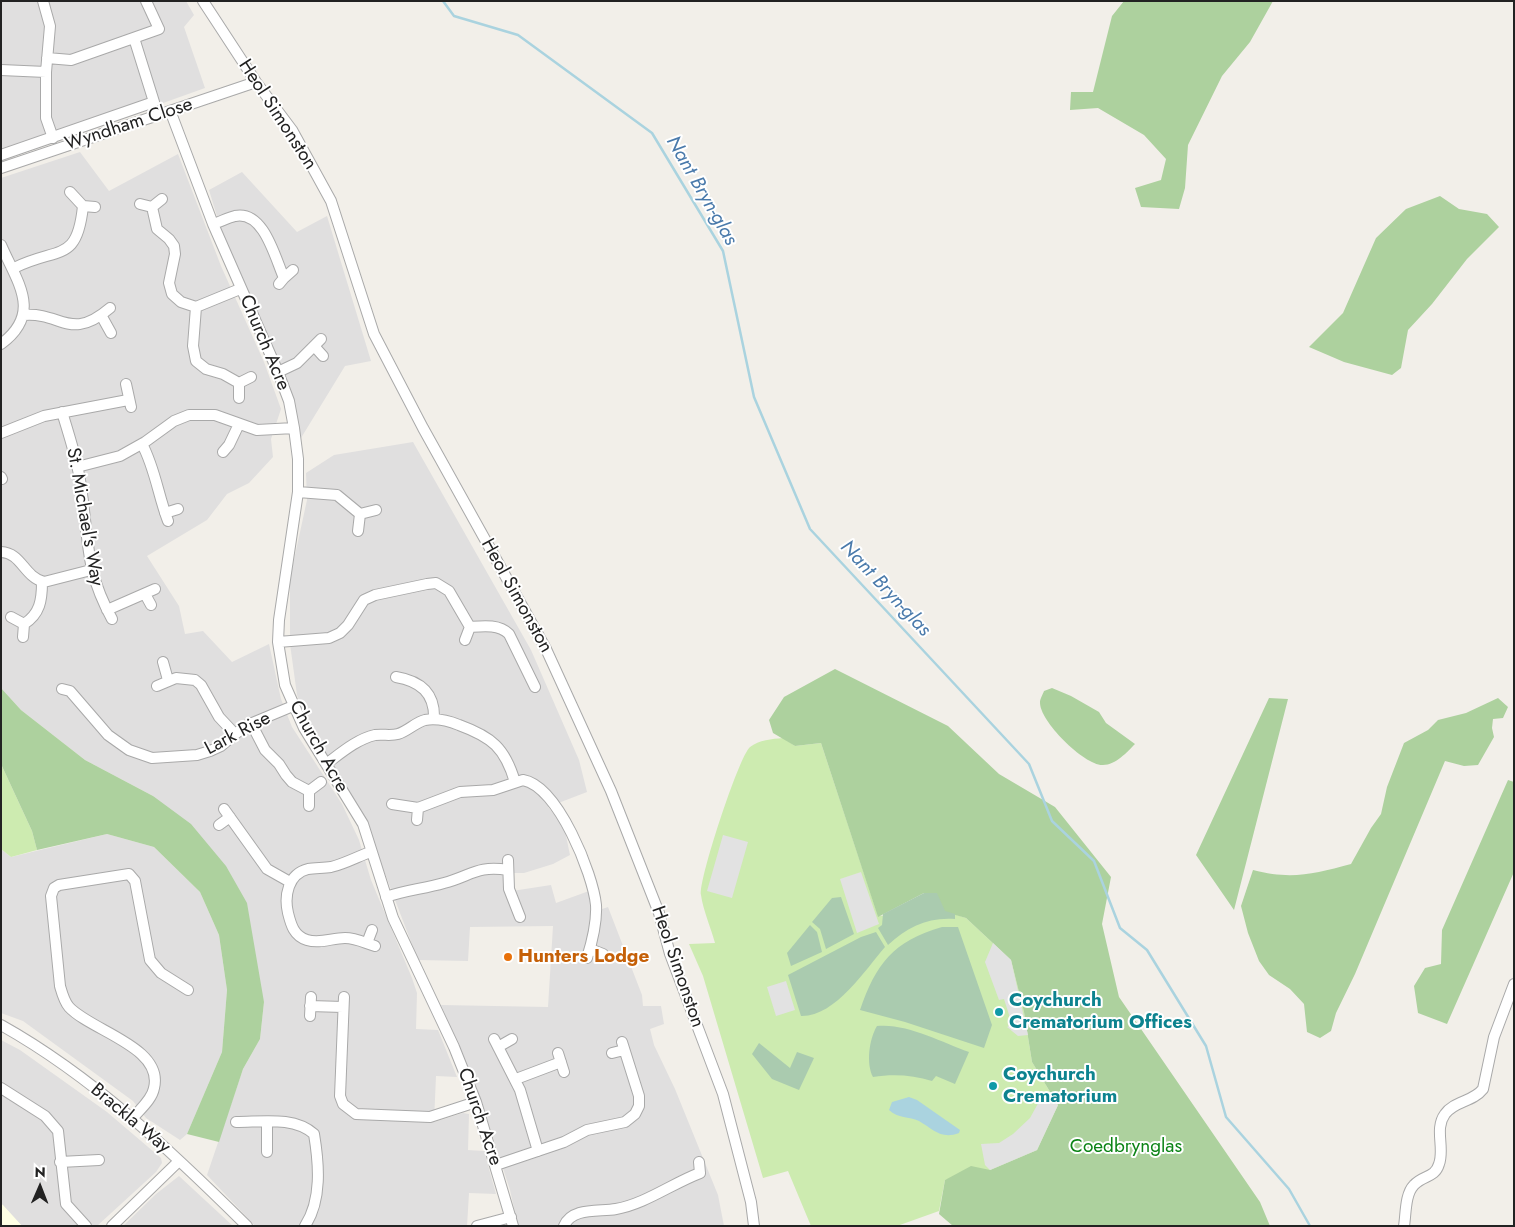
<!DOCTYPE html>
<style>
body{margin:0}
#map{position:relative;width:1515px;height:1227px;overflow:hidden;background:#f2efe9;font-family:Jost,sans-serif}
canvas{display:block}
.frame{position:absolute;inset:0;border:2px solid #222;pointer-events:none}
.north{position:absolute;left:15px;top:1162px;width:50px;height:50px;-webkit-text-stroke:4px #fff;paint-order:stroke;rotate:1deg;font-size:14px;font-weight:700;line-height:20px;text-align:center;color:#222}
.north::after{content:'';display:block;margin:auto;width:18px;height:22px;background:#222;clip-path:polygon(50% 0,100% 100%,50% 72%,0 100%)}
</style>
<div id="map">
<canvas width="1515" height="1227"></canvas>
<div class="frame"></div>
<div class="north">N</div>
</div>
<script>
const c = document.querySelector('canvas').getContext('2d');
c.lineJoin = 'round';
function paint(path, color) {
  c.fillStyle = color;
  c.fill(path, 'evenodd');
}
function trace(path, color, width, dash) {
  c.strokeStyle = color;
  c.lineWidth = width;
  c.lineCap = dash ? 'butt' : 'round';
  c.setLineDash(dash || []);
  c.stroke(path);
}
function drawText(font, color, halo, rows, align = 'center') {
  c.font = font + ' Jost,sans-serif';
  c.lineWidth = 4;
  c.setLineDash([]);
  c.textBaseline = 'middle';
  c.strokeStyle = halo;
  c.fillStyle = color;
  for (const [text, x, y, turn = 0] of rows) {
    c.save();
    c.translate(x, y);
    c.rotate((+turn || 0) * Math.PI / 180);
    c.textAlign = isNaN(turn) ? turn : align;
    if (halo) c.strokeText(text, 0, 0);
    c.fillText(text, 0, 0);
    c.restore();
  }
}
paint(new Path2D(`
 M 1,1 L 186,1 L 194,15 L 184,27 L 205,88 L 1,161 Z
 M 80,152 L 109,191 L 178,154 L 221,266 L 264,362 L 281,409 L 271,439 L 273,457 L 249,483 L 227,494 L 207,520 L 147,556 L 179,606 L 185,634 L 203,631 L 232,662 L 269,644 L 281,699 L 292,727 L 342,804 L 359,840 L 371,880 L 412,978 L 417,993 L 416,1029 L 438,1030 L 457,1077 L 436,1076 L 434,1122 L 463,1113 L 469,1114 L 468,1150 L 484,1151 L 496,1194 L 469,1193 L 467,1226 L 255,1226 L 207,1175 L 243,1069 L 260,1039 L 264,1002 L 153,796 L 85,760 L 21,710 L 1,688 L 1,178 Z
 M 242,172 L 297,232 L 327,216 L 371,361 L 345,366 L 301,438 L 294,401 L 223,236 L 209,190 Z
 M 413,442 L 531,650 L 579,760 L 587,792 L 548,807 L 564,826 L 570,855 L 553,864 L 524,873 L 512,873 L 512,891 L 551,885 L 556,903 L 589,891 L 591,902 L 590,913 L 608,907 L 642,995 L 643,1006 L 661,1006 L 664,1024 L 650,1029 L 654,1045 L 675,1089 L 718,1195 L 724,1226 L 518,1226 L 510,1190 L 479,1094 L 441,1005 L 548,1007 L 553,926 L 470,927 L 468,961 L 418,960 L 364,819 L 337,770 L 306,722 L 297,695 L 290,644 L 290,578 L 307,500 L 306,473 L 334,455 Z
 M 107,834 L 154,847 L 200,892 L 219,935 L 227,990 L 222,1052 L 187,1134 L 180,1140 L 146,1118 L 133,1101 L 23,1021 L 1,1013 L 1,849 L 11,857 Z
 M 1,1040 L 20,1050 L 107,1112 L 161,1158 L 162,1163 L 156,1172 L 97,1226 L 22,1226 L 1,1204 Z
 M 179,1176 L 233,1226 L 123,1226 L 156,1194 Z`), '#e0dfdf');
paint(new Path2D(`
 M 1,1204 L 3,1205 L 22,1226 L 1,1226 Z`), '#ffffe5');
paint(new Path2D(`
 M 783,738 L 795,746 L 821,743 L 878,916 L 945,911 L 966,918 L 1011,960 L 1024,1012 L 1032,1062 L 1058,1105 L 1037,1150 L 990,1170 L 945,1180 L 939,1211 L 897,1226 L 811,1226 L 788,1171 L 763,1178 L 703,976 L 689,944 L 715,943 C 711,928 703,910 701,895 C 698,881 739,756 750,747 C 759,740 772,739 783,738 Z
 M 1,764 L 32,831 L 37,850 L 11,857 L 1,849 Z`), '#cdebb0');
paint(new Path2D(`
 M 1124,1 L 1273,1 L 1250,42 L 1222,76 L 1188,145 L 1185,188 L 1179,209 L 1141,207 L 1135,188 L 1161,180 L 1166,159 L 1144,135 L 1098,108 L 1070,110 L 1071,92 L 1093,92 L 1112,16 Z
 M 1440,196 L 1459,209 L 1487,214 L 1499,227 L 1467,259 L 1432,304 L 1408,330 L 1401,368 L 1392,375 L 1344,362 L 1309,347 L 1343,313 L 1376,238 L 1406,209 Z
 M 835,669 L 948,726 L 999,774 L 1055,807 L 1111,877 L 1102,924 L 1119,997 L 1260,1202 L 1270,1226 L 953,1226 L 939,1214 L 945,1180 L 971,1166 L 990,1170 L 1037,1150 L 1058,1105 L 1032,1062 L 1024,1012 L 1011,960 L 966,918 L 945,912 L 924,893 L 878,917 L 821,743 L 795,746 L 773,733 L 769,720 L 784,697 Z
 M 1,688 L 21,710 L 85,760 L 153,796 L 191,824 L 226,866 L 247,903 L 264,1002 L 260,1039 L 243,1069 L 219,1142 L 187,1134 L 222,1052 L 227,990 L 219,935 L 200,892 L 154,847 L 107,834 L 37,850 L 32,831 L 1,764 Z
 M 1052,688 L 1071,696 L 1099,712 L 1106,723 L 1135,744 C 1127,752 1116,765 1103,765 C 1085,766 1039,721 1040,702 C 1040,699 1043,694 1044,691 Z
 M 1269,698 L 1288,699 L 1234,910 L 1196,855 Z
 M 1498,698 L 1508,707 L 1503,718 L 1493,719 L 1492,728 L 1494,737 L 1478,765 L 1464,766 L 1445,761 L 1355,974 L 1336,1013 L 1331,1031 L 1320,1038 L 1307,1032 L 1304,1004 L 1290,989 L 1269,975 L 1259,961 L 1248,933 L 1241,906 L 1253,870 C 1291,880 1314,874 1351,864 L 1371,828 L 1381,814 L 1387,787 L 1404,743 L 1428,730 L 1438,720 L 1466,713 Z
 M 1508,780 L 1514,782 L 1514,872 L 1447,1024 L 1418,1013 L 1414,986 L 1425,968 L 1441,964 L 1442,930 Z`), '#add19e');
paint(new Path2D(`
 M 924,893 L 937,893 L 945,911 L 955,914 L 955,919 C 928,917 907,927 888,945 L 878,928 L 882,925 L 883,914 Z
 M 841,897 L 854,934 L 826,949 L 820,929 L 812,922 L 832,898 Z
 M 810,925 L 817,932 L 822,952 L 791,966 L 787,953 Z
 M 942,927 L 958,927 L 992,1025 L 984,1048 L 905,1022 L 860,1010 C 876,964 893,941 942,927 Z
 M 876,932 L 885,947 C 865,970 835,1017 801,1016 L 788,975 L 861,937 Z
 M 877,1026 C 907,1023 941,1042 969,1052 L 955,1084 L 936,1076 L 932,1081 C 913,1075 893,1074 873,1077 C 866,1064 869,1039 877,1026 Z
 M 759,1043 L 790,1068 L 797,1052 L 814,1058 L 799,1090 L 772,1079 L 752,1054 Z`), '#aacbaf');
paint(new Path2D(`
 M 723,835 L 748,842 L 732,898 L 707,891 Z
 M 861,872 L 879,924 L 857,933 L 840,879 Z
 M 993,943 L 1011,960 L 1028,1035 L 1018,1036 L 1007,1027 L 1012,1024 L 1004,999 L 999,1000 L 985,962 Z
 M 786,981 L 795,1010 L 776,1016 L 767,987 Z
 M 1047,1096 L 1058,1105 L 1037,1150 L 990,1170 L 985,1165 L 981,1144 L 999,1143 L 1013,1134 L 1030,1118 L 1041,1098 Z`), '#e2e2e2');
paint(new Path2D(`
 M 909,1097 L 917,1100 L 960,1130 L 959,1133 C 941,1140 933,1129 919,1121 C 909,1116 898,1119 889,1110 L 892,1102 Z`), '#aad3df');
trace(new Path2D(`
 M 443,1 L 454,16 L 518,35 L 652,133 L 723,251 L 754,397 L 810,529 L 1029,764 L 1052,821 L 1094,861 L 1120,928 L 1147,950 L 1206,1046 L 1226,1117 L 1289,1189 L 1310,1226`), '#aad3df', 2.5);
const minor = new Path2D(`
 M 203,1 L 256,82 L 292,130 L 331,201 L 374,334 L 423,428 L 546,649 L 611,791 L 659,913 L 670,954 L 723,1094 L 751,1202 L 754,1226
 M 47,58 L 71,60 L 159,29 L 146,1
 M 1,70 L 46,72 L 50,26 L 43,1
 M 46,72 L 46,118 L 53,138
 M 171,113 L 213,224 L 278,372 L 289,401 L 294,428 L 298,459 L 298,492 L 279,620 L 278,642 L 285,685 L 304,728 L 363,824 L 393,918 L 454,1047 L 476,1102 L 513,1226
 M 1,155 L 154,102 L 134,38
 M 1,168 L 256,82
 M 70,192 L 83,206 L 95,207
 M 162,199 L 152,207 L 157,229 L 169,239 L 174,246 L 175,254 L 169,283 L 172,294 L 181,302 L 196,307 L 240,289
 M 140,204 L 152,207
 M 213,224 C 220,222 227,218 235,216 C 264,210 275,258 284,278 L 279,284
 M 1,245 C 17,282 43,313 1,344
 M 14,268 C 58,246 77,264 83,206
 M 284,278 L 293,270
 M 196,307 L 193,346 L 196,361 L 206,369 L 223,374 L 239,383 L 239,398
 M 24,315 C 62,312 70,342 110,308
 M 101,315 L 111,333
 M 314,346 L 323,356
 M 278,372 L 297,363 L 321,339
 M 239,383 L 251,377
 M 126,384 L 131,407
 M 62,412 C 70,438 79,466 82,494 C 89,545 86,572 112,619
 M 1,433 L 44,416 L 128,400
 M 142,444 C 155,468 158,495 168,521
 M 223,452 L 229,445 L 239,424
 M 77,467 L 120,456 L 145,442 L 174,421 L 189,415 L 215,415 L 257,430 L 294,428
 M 1,477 L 2,479
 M 298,492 L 337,495 L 360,514
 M 165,513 L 178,509
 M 358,531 L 360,514 L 376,510
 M 1,552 C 22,553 23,576 44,582 L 91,570
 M 145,594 L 151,605
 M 107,610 L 155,589
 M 11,617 L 24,624
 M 470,627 C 483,626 499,624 509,634 L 535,687
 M 23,637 L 24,624 C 40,614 42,600 42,582
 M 278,642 L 329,638 L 340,633 L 348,625 L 364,600 L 375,595 L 427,584 L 436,583 L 449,591 L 470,627 L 465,640
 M 163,662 L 168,680
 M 396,677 C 420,681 435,693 434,719
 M 157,686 L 176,678 L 195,680 L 201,685 L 219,717 L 234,733
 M 62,689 L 70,691 L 108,735 L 129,750 L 152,758 L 197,755 L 210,751 L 221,746 L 245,726 L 293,706
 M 251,723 L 265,750 L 279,764 L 286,775 L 292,782 L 309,791
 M 326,764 C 341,753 357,739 375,735 C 383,734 391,736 398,734 C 408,731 416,722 425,720 C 437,718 449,721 459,725 C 492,737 505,748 515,782
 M 392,804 L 418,808 L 460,792 L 493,790 L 523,780 C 558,786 593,874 596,905 C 597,922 592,942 587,958
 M 309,806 L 309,791 L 321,782
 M 224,809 L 267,869 L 290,882
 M 417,820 L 418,808
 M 219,825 L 230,817
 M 370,852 C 357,857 344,864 331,867 C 323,868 315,868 308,869 C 288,874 284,896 288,913 C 291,925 294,936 307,940 C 320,944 332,938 345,938 C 356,938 365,943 375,946
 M 508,860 L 509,889 L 520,917
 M 386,897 C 406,890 423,889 444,883 C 471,876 477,865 508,870
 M 367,943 L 372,930
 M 590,949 L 603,954
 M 344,997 L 340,1096 L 343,1104 L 356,1114 L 430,1117 L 476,1102
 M 310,1006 L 343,1007
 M 310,1016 L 311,997
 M 1,1025 C 94,1077 172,1152 247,1226
 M 494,1039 L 520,1090 L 538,1151
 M 498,1047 L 512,1039
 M 558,1053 L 564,1072
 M 612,1053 L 624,1050
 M 516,1079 L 561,1062
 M 1,1088 L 45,1116 L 58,1131 L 66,1204 L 86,1226
 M 132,1119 C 139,1110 152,1100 154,1088 C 164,1047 91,1031 69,1007 C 64,1001 62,993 60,986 L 51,896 L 54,888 L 59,885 L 129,874 L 135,881 L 150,960 L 161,973 L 188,990
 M 236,1122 C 262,1122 294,1116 314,1134 C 319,1164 322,1200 305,1226
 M 267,1152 L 267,1122
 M 60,1162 L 99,1160
 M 496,1165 L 564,1142 L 587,1130 L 625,1122 L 635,1114 L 639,1106 L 639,1096 L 622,1042
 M 112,1226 L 179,1161
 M 477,1226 L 511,1217
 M 564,1226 C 572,1207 599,1212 616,1209 C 645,1204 673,1183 700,1173 L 699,1162
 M 1404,1226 C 1406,1214 1405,1194 1414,1185 C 1423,1175 1435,1178 1439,1164 C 1445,1148 1434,1129 1445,1114 C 1454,1101 1473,1102 1483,1089 L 1494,1037 L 1514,984`);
trace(minor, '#a9a9a9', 12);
trace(minor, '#fff', 10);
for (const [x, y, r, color] of [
 [508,957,5,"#e8710a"],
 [999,1012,5,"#0f9aa8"],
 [993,1086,5,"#0f9aa8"]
]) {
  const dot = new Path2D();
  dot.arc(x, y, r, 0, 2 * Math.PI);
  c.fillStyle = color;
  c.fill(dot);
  trace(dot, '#fff', 2);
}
drawText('19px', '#222', '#fff', [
 ["Heol Simonston",277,115,57],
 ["Wyndham Close",129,125,-18],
 ["Church Acre",264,343,67],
 ["St. Michael's Way",84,517,80],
 ["Heol Simonston",516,596,61],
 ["Lark Rise",238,734,-28],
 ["Church Acre",318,747,61],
 ["Heol Simonston",677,967,71],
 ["Church Acre",479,1117,71],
 ["Brackla Way",130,1119,40]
]);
drawText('bold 19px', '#c56008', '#fff', [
 ["Hunters Lodge",518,957]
], 'left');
drawText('bold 19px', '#0d838f', '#fff', [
 ["Coychurch",1009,1001],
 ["Crematorium Offices",1009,1023],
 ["Coychurch",1003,1075],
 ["Crematorium",1003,1097]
], 'left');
drawText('19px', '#0c8416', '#fff', [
 ["Coedbrynglas",1126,1147]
]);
drawText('italic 20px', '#4a7aab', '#fff', [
 ["Nant Bryn-glas",701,191,60],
 ["Nant Bryn-glas",885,589,47]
]);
</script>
